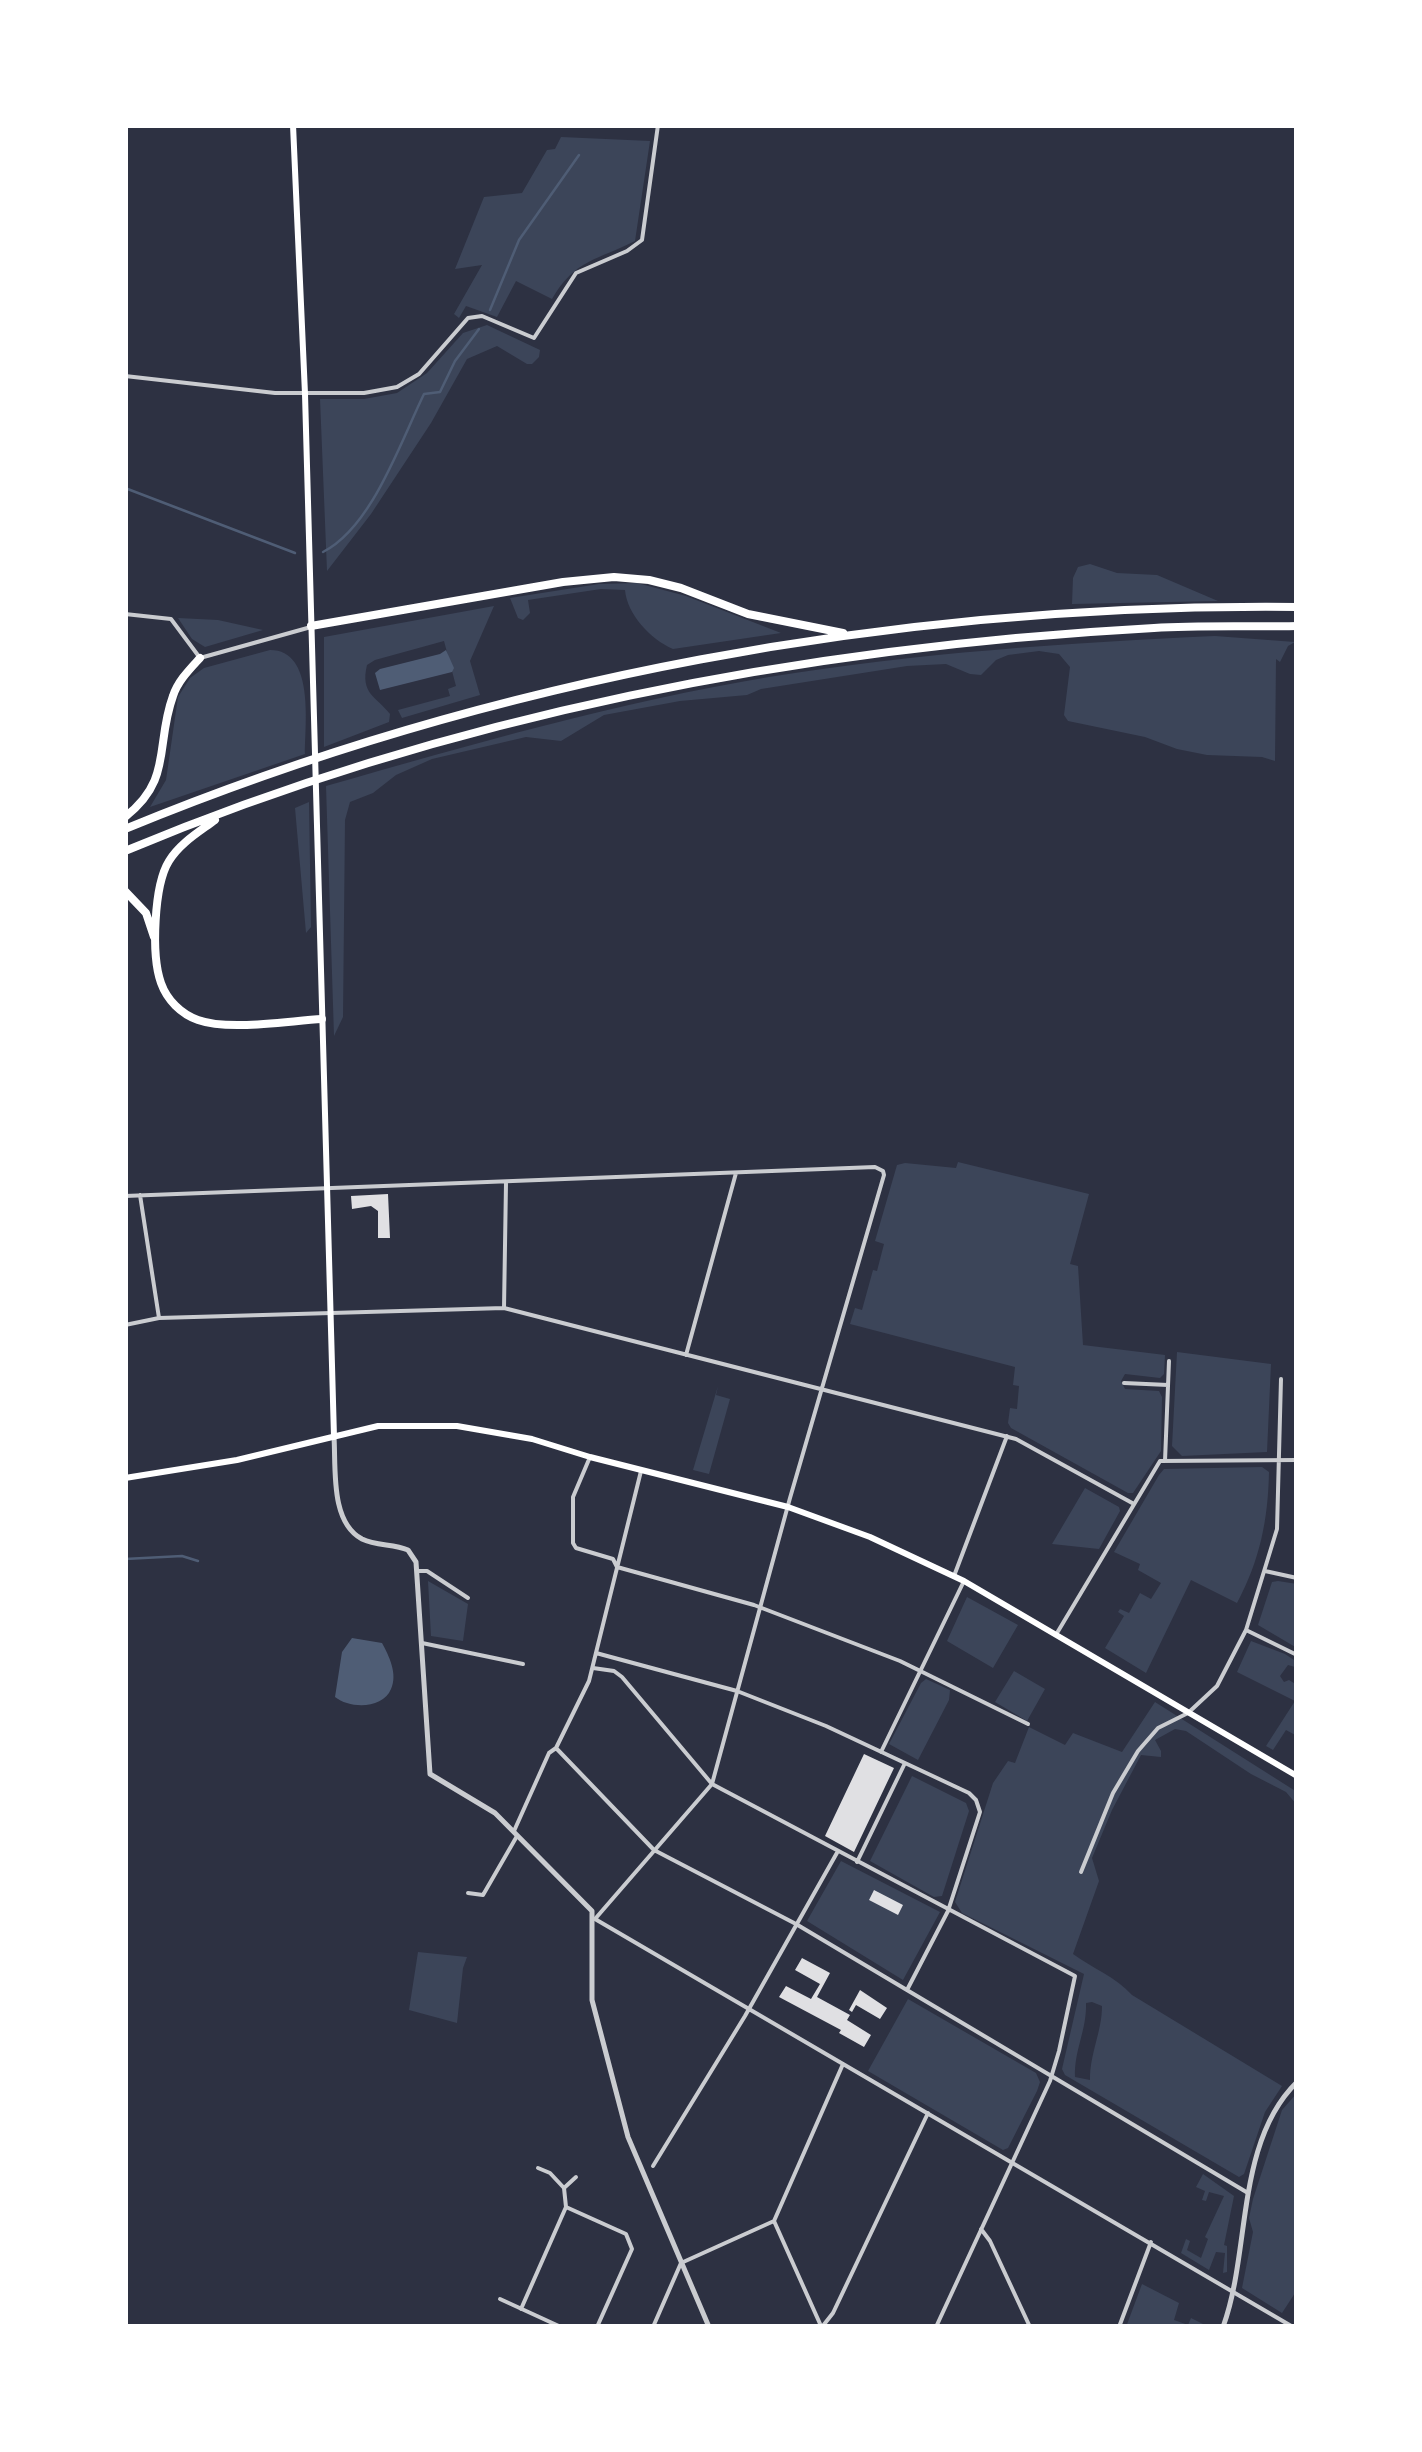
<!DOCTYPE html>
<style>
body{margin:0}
#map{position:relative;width:1422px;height:2452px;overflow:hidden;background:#2d3142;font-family:"Exo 2",sans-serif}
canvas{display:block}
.frame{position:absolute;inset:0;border:128px solid #fff;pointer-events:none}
</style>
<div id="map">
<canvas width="1422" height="2452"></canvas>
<div class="frame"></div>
</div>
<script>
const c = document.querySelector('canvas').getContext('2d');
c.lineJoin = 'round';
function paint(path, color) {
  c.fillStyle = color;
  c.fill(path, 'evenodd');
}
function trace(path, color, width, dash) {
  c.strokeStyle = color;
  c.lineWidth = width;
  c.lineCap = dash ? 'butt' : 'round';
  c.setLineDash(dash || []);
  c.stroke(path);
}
paint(new Path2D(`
 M 561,137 L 650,141 L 635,241 C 598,260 575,259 552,299 L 516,281 L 497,317 L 466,306 L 459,318 L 454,314 L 482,265 L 455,269 L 484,197 L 522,193 L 547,150 L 555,149 Z
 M 487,325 L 540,350 L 539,357 L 532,364 L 527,364 L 497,346 L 467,359 L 431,423 L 371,514 L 327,571 L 320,399 L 364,399 L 397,393 L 427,373 L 463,333 Z
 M 1090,564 L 1117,573 L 1157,575 L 1218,601 L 1072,604 L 1073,578 L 1078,567 Z
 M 637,583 L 686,596 L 781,633 L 673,649 C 650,639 627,614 625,590 L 601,589 L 528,600 L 530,613 L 523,620 L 518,618 L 510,598 L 599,584 Z
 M 494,606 L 470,661 L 480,695 L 402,718 L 398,710 L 450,696 L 448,689 L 456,686 L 444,641 L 375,660 L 367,665 C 360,694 376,696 390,714 L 389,722 L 324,747 L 324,637 Z
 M 178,618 L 218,620 L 263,630 L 205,647 L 192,639 Z
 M 1215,636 L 1295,642 L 1288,646 L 1280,662 L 1276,659 L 1275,761 L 1262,757 L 1207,755 L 1177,749 L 1145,737 L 1068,721 L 1064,715 L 1070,667 L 1059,654 L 1039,651 L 1008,655 L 996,660 L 981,675 L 970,674 L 946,664 L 907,666 L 761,689 L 747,695 L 680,701 L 604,715 L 561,741 L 526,737 L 432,759 L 396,775 L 373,793 L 350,802 L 345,820 L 343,1017 L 334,1036 L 326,786 C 473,744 618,702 769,677 C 916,653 1066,643 1215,636 Z
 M 270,650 C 315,650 305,724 305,754 L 150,807 L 166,780 L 178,697 L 190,678 L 204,668 Z
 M 309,802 L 311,927 L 306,933 L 295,808 Z
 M 958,1162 L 1089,1194 L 1070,1264 L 1078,1266 L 1083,1345 L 1165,1355 L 1164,1374 L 1160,1378 L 1125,1374 L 1121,1381 L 1125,1389 L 1159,1391 L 1162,1397 L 1161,1451 L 1133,1493 L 1128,1493 L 1011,1428 L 1008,1423 L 1010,1408 L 1017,1409 L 1019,1386 L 1013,1385 L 1015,1367 L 850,1324 L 855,1308 L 862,1310 L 873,1270 L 877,1271 L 884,1244 L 875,1241 L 897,1165 L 905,1163 L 956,1168 Z
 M 1177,1352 L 1271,1364 L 1267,1452 L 1182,1456 L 1172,1446 Z
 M 718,1386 L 716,1395 L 730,1399 L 709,1474 L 693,1470 Z
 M 1262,1467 L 1269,1472 C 1268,1520 1260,1560 1237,1603 L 1191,1580 L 1146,1673 L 1105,1648 L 1124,1616 L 1118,1612 L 1120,1609 L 1129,1613 L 1140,1593 L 1151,1599 L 1161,1583 L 1138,1570 L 1140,1564 L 1114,1552 L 1159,1475 L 1164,1469 Z
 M 1085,1488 L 1119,1507 L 1120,1511 L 1099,1549 L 1052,1544 Z
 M 428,1581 L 468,1604 L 463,1641 L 431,1636 Z
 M 1278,1581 L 1297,1584 L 1297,1648 L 1258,1625 L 1272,1582 Z
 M 967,1597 L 1018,1625 L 993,1668 L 947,1641 Z
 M 1251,1641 L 1285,1654 L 1297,1662 L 1297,1674 L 1295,1667 L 1288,1665 L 1280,1676 L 1284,1682 L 1289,1680 L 1297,1685 L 1297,1736 L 1286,1730 L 1273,1750 L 1266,1746 L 1295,1701 L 1237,1672 Z
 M 1014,1671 L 1045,1689 L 1027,1721 L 995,1702 Z
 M 926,1679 L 950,1690 L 949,1700 L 918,1760 L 889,1744 L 921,1683 Z
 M 1155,1702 L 1297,1792 L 1297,1805 L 1286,1792 L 1251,1774 L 1186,1731 L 1175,1729 L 1155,1740 L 1161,1751 L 1161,1757 L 1141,1755 L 1112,1810 L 1092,1858 L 1099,1881 L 1073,1954 C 1092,1968 1116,1977 1132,1995 L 1282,2086 L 1265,2112 L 1244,2174 L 1239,2177 L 1065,2075 L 1062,2069 L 1084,1974 L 962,1913 L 955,1902 L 993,1783 L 1008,1761 L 1015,1763 L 1029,1727 L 1065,1745 L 1073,1733 L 1122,1752 ZM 1092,2002 L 1102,2006 C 1102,2032 1090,2052 1090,2080 L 1075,2077 C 1074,2050 1087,2030 1086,2003 Z
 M 912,1776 L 966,1803 L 969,1811 L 942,1896 L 934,1897 L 870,1861 Z
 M 841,1861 L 940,1912 L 903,1980 L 807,1921 Z
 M 418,1952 L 467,1957 L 463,1968 L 457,2023 L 409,2010 Z
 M 908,1999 L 1036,2073 L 1040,2082 L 1037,2091 L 1008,2148 L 1003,2150 L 868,2071 Z
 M 1297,2093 L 1297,2290 L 1282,2313 L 1242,2288 L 1253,2232 L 1249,2218 L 1253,2199 L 1282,2110 Z
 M 1203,2174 L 1234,2196 L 1224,2245 L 1227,2246 L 1227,2272 L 1223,2273 L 1225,2253 L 1216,2252 L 1209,2270 L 1181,2253 L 1186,2239 L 1190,2241 L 1187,2250 L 1201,2258 L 1208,2239 L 1205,2237 L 1224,2196 L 1209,2192 L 1206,2201 L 1202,2200 L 1205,2191 L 1196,2187 Z
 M 1142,2284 L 1179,2303 L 1174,2320 L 1188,2325 L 1191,2318 L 1209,2327 L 1126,2327 Z`), '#3c4559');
paint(new Path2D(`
 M 446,650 L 454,668 L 452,672 L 380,690 L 375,673 L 380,669 L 440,654 Z
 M 352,1638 L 382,1643 C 389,1656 398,1674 391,1689 C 383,1709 350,1709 335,1697 L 342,1652 Z`), '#4f5d75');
trace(new Path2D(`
 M 490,310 L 519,240 L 579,155
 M 125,488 L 295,553
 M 323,552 C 372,527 400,443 424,394 L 440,392 L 455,361 L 479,329
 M 125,1559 L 182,1556 L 198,1561`), '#4f5d75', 2.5);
paint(new Path2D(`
 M 388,1194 L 390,1238 L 378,1238 L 378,1211 L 371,1206 L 352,1209 L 351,1196 Z
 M 864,1754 L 894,1768 L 854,1852 L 825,1836 Z
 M 874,1890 L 903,1905 L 898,1915 L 869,1900 Z
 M 802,1958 L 830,1973 L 817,1997 L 850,2015 L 847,2020 L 871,2035 L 864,2047 L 839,2033 L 841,2030 L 779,1997 L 786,1986 L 811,1999 L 820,1984 L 795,1970 Z
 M 860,1990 L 887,2008 L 880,2019 L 856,2005 L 852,2012 L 849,2010 Z`), '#e0e0e3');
trace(new Path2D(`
 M 125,376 L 275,393 L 364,393 L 397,387 L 419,374 L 468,318 L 482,316 L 534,338 L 576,273 L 627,251 L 642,240 L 658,125
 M 125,614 L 171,619 L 200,658 L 311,627
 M 140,1195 L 159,1318
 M 125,1196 L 875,1167 L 883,1171 L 884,1175 L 790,1498 L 712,1784 L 595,1919 L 1293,2327
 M 504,1308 L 506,1183
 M 125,1325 L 159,1318 L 504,1308 L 1016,1439 L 1134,1504
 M 686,1355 L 736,1173
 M 1124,1383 L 1168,1385
 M 590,1457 L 573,1497 L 573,1543 L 576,1548 L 613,1559 L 617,1567 L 754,1605 L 900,1661 L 1028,1724
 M 1165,1461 L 1169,1361
 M 418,1571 L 427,1571 L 468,1598
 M 1265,1571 L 1297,1578
 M 954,1576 L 1007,1436
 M 1246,1630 L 1297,1655
 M 1057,1633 L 1160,1461 L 1297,1460
 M 422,1643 L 523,1664
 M 596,1653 L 737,1691 L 826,1726 L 969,1793 L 976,1800 L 980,1812 L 948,1911 L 907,1990
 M 593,1668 L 614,1671 L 622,1677 L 712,1784 L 1075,1976 L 1059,2051 L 1050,2081 L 936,2327
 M 556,1748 L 654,1850 L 796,1924 L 1248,2193
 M 881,1752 L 964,1581
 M 514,1831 L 549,1753 L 556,1748 L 589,1681 L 641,1471
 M 857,1862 L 905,1763
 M 1081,1872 L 1113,1793 L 1138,1751 L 1158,1728 L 1188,1713 L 1217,1686 L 1246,1630 L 1277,1529 L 1281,1379
 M 468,1893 L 483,1895 L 517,1836
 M 653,2166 L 745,2016 L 838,1851
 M 538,2168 L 550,2173 L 564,2188
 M 566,2207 L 564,2188 L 576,2177
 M 774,2221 L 821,2326
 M 981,2229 L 990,2241 L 1030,2327
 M 500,2299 L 561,2327
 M 521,2309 L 566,2207 L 626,2234 L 632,2249 L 597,2327
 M 653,2327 L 681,2263 L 774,2221 L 843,2064
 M 822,2327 L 833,2313 L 928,2113
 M 1119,2327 L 1151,2242`), '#caccd0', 4);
trace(new Path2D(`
 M 334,1437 C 336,1468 330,1522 362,1539 C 376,1546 393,1544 408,1550 L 416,1562 L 430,1774 L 495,1813 L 592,1911 L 592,2000 L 628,2137 L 709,2327
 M 1223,2327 C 1251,2251 1235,2143 1297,2082`), '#caccd0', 5);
trace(new Path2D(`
 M 293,125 L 305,394 L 334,1437
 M 125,1478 L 237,1460 L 378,1426 L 457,1426 L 532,1439 L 590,1457 L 788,1507 L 870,1537 L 964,1581 L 1297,1776`), '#fff', 6);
trace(new Path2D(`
 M 311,626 L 563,582 L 614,577 L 649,580 L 681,588 L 748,614 L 843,633
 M 125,817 C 173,780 155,745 173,696 C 178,681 189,670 200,658
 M 215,820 C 199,832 180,843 169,861 C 154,885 151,955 161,983 C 167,1000 181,1014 198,1020 C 229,1031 287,1021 322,1019
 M 125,829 C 494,677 899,603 1297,607
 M 125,851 C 450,715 803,647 1154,628 C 1201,625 1249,627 1297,626
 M 125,891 L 146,913 L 154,937`), '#fff', 8);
</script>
